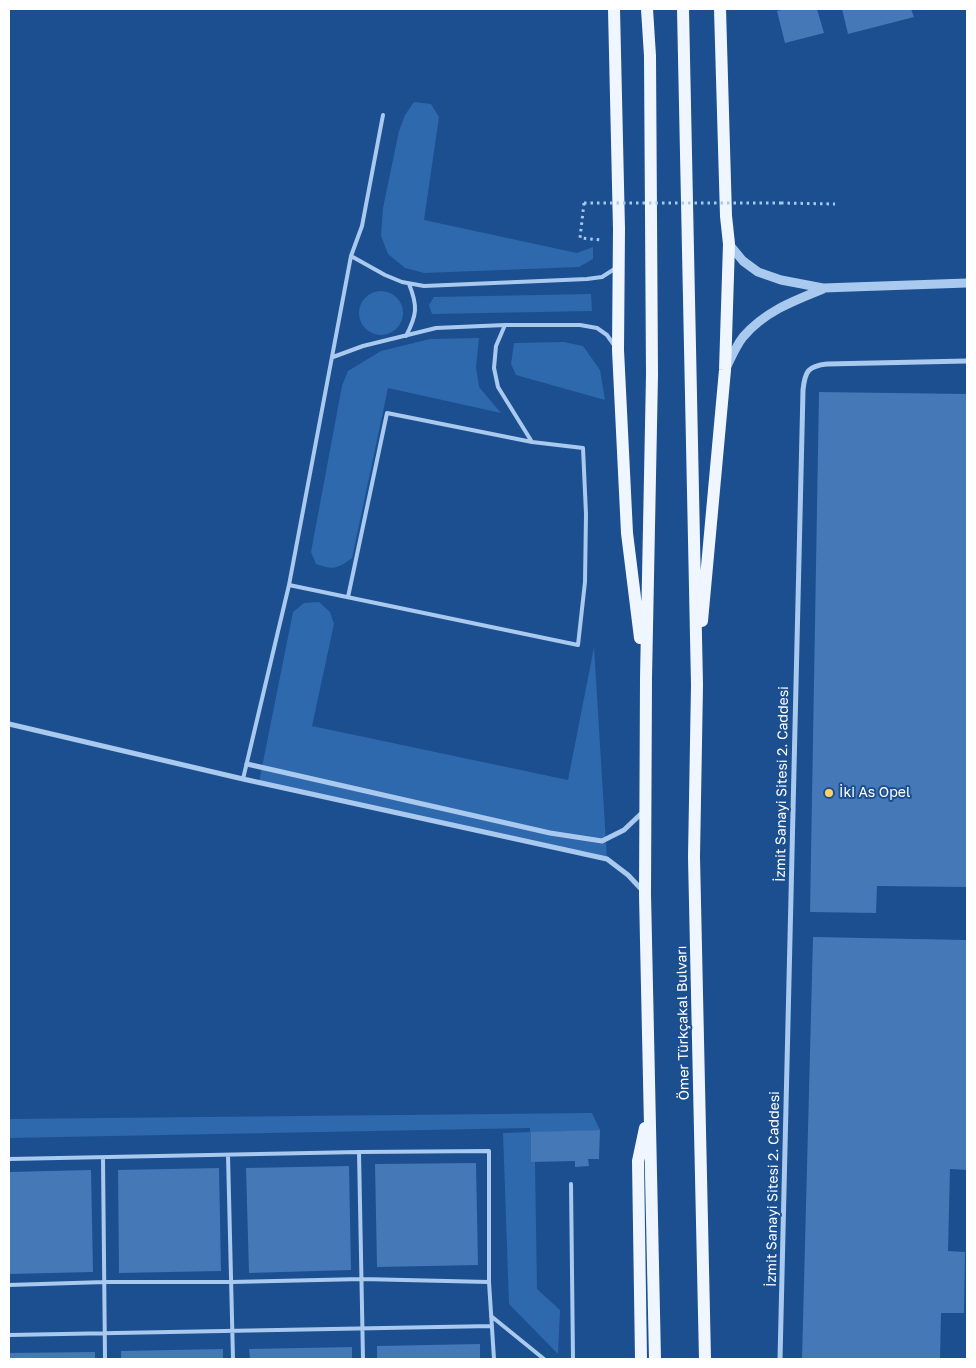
<!DOCTYPE html>
<meta charset="utf-8">
<style>
body{margin:0}
#map{position:relative;width:976px;height:1368px;overflow:hidden;background:#1b4f8f;font-family:"Golos Text",sans-serif}
canvas{display:block}
.frame{position:absolute;inset:0;border:10px solid #fff;pointer-events:none}
</style>
<div id="map">
<canvas width="976" height="1368"></canvas>
<div class="frame"></div>
</div>
<script>
const c = document.querySelector('canvas').getContext('2d');
c.lineJoin = 'round';
function paint(path, color) {
  c.fillStyle = color;
  c.fill(path, 'evenodd');
}
function trace(path, color, width, dash) {
  c.strokeStyle = color;
  c.lineWidth = width;
  c.lineCap = dash ? 'butt' : 'round';
  c.setLineDash(dash || []);
  c.stroke(path);
}
function drawText(font, color, halo, rows, align = 'center') {
  c.font = font + ' "Golos Text",sans-serif';
  c.lineWidth = 4;
  c.setLineDash([]);
  c.textBaseline = 'middle';
  c.strokeStyle = halo;
  c.fillStyle = color;
  for (const [text, x, y, turn = 0] of rows) {
    c.save();
    c.translate(x, y);
    c.rotate((+turn || 0) * Math.PI / 180);
    c.textAlign = isNaN(turn) ? turn : align;
    if (halo) c.strokeText(text, 0, 0);
    c.fillText(text, 0, 0);
    c.restore();
  }
}
paint(new Path2D(`
 M 414,102 L 431,104 L 439,117 L 424,220 L 577,253 L 593,247 L 593,259 L 579,267 L 424,273 L 405,268 L 388,254 L 381,236 L 383,208 L 399,131 L 405,115 Z
 M359 313a22 22 0 1 1 44 0a22 22 0 1 1-44 0Z
 M 591,294 L 592,311 L 432,314 L 429,305 L 434,297 Z
 M 479,338 L 476,367 L 479,387 L 501,413 L 388,388 L 352,558 C 338,569 333,570 316,564 L 311,552 L 342,386 L 348,371 L 381,351 L 430,339 Z
 M 564,342 L 583,346 L 600,370 L 605,400 L 516,375 L 511,364 L 514,343 Z
 M 319,602 L 330,612 L 334,624 L 312,726 L 568,780 L 594,647 L 607,859 L 259,782 L 293,612 L 304,603 Z
 M 592,1113 L 600,1130 L 531,1133 L 531,1162 L 535,1162 L 537,1289 L 560,1310 L 558,1354 L 509,1304 L 503,1133 L 530,1132 L 530,1128 L 9,1138 L 9,1119 Z`), '#2e69ad');
paint(new Path2D(`
 M 786,9 L 817,9 L 824,33 L 785,43 L 777,11 Z
 M 842,9 L 911,9 L 914,17 L 848,34 Z
 M 819,392 L 967,394 L 967,887 L 877,886 L 876,913 L 810,912 Z
 M 813,937 L 967,940 L 967,1170 L 950,1169 L 948,1251 L 965,1252 L 964,1313 L 941,1313 L 940,1359 L 802,1359 Z
 M 600,1130 L 599,1159 L 588,1159 L 589,1166 L 575,1167 L 575,1161 L 531,1162 L 531,1132 Z
 M 476,1163 L 478,1265 L 377,1267 L 375,1164 Z
 M 349,1166 L 351,1270 L 249,1273 L 246,1168 Z
 M 219,1168 L 221,1271 L 119,1273 L 118,1170 Z
 M 91,1170 L 93,1272 L 9,1274 L 9,1172 Z
 M 480,1344 L 480,1359 L 377,1359 L 377,1346 Z
 M 352,1347 L 352,1359 L 250,1359 L 249,1349 Z
 M 223,1349 L 223,1359 L 121,1359 L 121,1351 Z
 M 95,1352 L 95,1359 L 9,1359 L 9,1353 Z`), '#4478b7');
trace(new Path2D(`
 M 584,203 L 580,238 L 602,240
 M 781,203 L 835,204`), '#a9c9ee', 3, [2.5, 4]);
trace(new Path2D(`
 M 351,256 L 385,275 L 402,282 L 424,286 L 587,279 L 602,277 L 616,268
 M 406,336 C 417,315 418,306 409,284
 M 333,357 L 363,346 L 436,328 L 505,325 L 580,325 L 597,328 L 607,335 L 614,345
 M 289,585 L 578,645 L 585,582 L 586,514 L 583,448 L 532,442 L 498,387 L 494,368 L 496,346 L 505,325
 M 348,597 L 387,413 L 532,442
 M 243,779 L 289,585 L 351,256 L 362,226 L 383,115
 M 228,1155 L 233,1359
 M 103,1158 L 105,1359
 M 9,1159 L 359,1152
 M 571,1184 L 573,1359
 M 9,1285 L 105,1282 L 232,1282 L 362,1279 L 489,1282 L 494,1359
 M 491,1316 L 544,1359
 M 9,1335 L 492,1326
 M 363,1359 L 359,1152 L 489,1151 L 489,1282`), '#a9c9ee', 4);
trace(new Path2D(`
 M 9,724 L 243,779 L 607,859 L 628,875 L 643,891
 M 247,764 L 550,833 L 602,841 L 624,830 L 644,811
 M 780,1359 L 803,390 C 805,371 808,366 827,364 L 967,361`), '#a9c9ee', 5);
trace(new Path2D(`
 M 729,244 L 743,261 L 758,272 L 781,280 L 823,288 L 967,283
 M 726,368 C 731,358 736,346 743,337 C 764,312 793,301 823,289`), '#a9c9ee', 9);
trace(new Path2D(`
 M 614,9 L 619,229 L 618,350 L 627,533 L 640,638
 M 647,9 L 650,56 L 652,375 L 646,678 L 645,894 L 655,1359
 M 683,9 L 697,685 L 694,857 L 705,1359
 M 702,621 L 725,370 L 729,244 L 726,216 L 720,9
 M 641,1359 L 638,1161 L 645,1128`), '#f0f6ff', 12);
trace(new Path2D(`
 M 584,203 L 781,203`), '#a9c9ee', 3, [2.5, 4]);
for (const [x, y, r, color] of [
 [829,793,5,"#ffd166"]
]) {
  const dot = new Path2D();
  dot.arc(x, y, r, 0, 2 * Math.PI);
  c.fillStyle = color;
  c.fill(dot);
  trace(dot, '#1b4f8f', 2);
}
drawText('14px', '#fff', '#1b4f8f', [
 ["İzmit Sanayi Sitesi 2. Caddesi",782,784,-89],
 ["Ömer Türkçakal Bulvarı",683,1023,-91],
 ["İzmit Sanayi Sitesi 2. Caddesi",773,1189,-89]
]);
drawText('14px', '#fff', '#1b4f8f', [
 ["İki As Opel",839,793]
], 'left');
</script>
